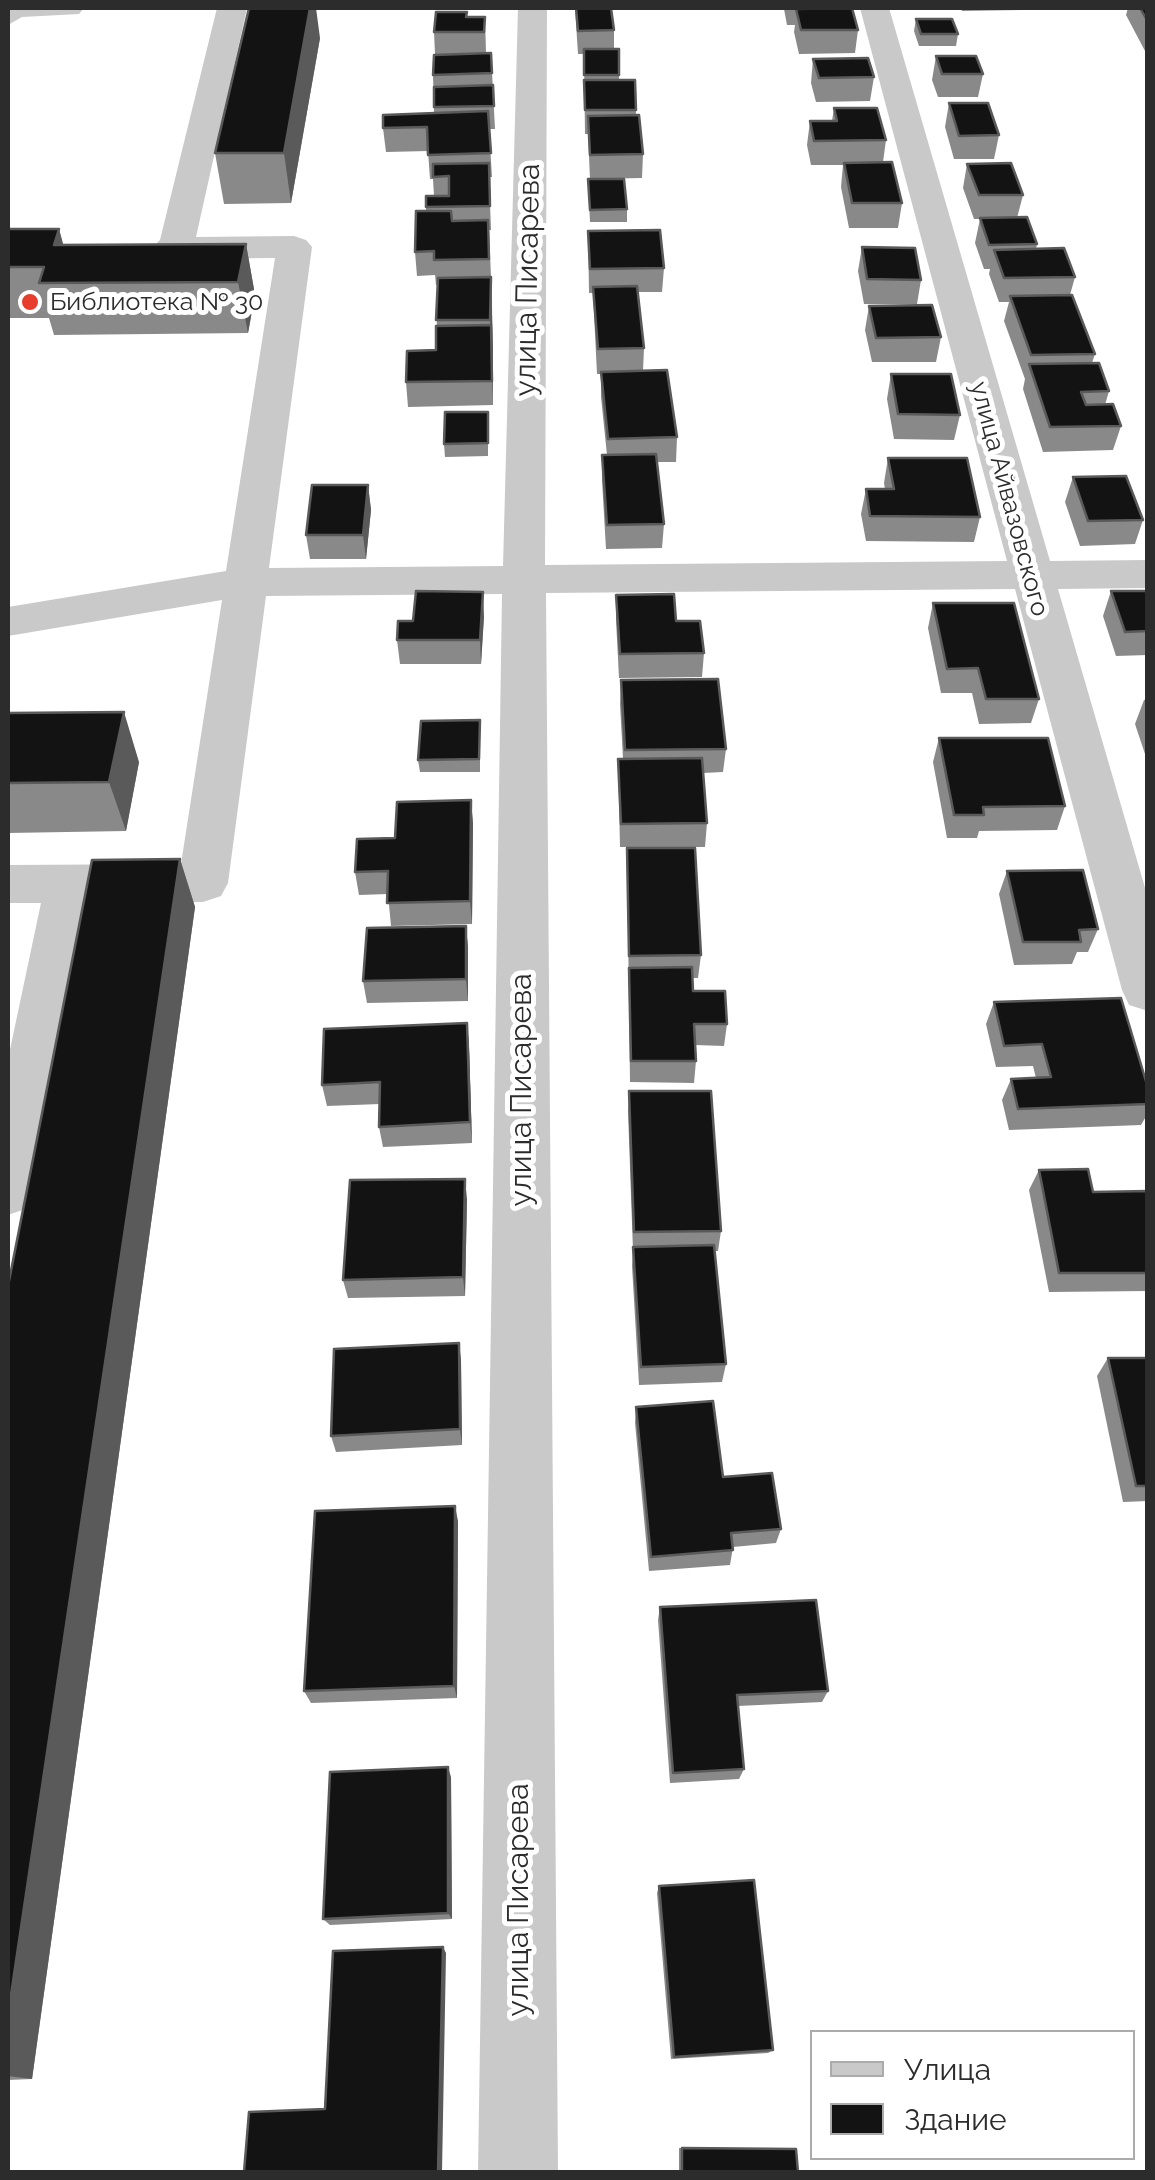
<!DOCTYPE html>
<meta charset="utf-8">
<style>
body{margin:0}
#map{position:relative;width:1155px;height:2180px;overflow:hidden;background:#fff;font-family:Raleway,sans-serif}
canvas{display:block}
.frame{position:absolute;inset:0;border:10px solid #2c2c2c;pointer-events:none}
.legend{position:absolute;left:810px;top:2030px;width:325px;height:130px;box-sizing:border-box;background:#fff;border:2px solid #ababab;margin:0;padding:12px 18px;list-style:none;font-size:30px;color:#2c2c2c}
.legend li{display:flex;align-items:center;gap:20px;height:50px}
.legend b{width:50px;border:2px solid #ababab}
</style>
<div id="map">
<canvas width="1155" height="2180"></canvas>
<div class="frame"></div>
<ul class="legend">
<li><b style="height:12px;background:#c9c9c9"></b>Улица</li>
<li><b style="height:28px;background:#131313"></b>Здание</li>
</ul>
</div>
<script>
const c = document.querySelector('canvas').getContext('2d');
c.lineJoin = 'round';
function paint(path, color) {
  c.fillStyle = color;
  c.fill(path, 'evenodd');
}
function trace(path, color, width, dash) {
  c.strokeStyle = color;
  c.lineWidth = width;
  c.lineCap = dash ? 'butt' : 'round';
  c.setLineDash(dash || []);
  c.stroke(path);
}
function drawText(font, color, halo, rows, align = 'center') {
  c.font = font + ' Raleway,sans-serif';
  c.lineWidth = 10;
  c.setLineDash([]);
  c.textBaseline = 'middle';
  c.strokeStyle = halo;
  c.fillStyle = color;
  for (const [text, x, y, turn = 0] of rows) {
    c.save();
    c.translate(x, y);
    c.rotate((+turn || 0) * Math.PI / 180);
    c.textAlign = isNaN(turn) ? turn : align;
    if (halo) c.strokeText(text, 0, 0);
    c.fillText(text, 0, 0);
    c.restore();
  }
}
paint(new Path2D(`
 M 8,8 L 84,8 L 79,14 L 22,17 L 8,25 Z
 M 217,8 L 247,8 L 196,237 L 294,236 L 306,240 L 312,247 L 269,568 L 503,566 L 518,8 L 547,8 L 545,565 L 1007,561 L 860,8 L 889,8 L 1050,561 L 1148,560 L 1148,588 L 1058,589 L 1148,898 L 1148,1011 L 1129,1005 L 1122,990 L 1015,589 L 546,593 L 558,2172 L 478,2172 L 502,594 L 266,596 L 228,883 L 221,896 L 203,902 L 92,903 L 37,1190 L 28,1208 L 8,1215 L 8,1059 L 41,903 L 8,903 L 8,865 L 181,864 L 222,600 L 8,636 L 8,607 L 226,571 L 275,258 L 170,259 L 158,255 L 152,248 L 160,240 Z`), '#c9c9c9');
paint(new Path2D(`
 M 575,8 L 614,30 L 614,49 L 619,49 L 619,80 L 635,80 L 636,115 L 643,154 L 642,178 L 590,179 L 588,134 L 585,134 L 584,54 L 578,54 Z
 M 762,8 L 851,8 L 858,30 L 855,53 L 799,54 L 794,32 L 795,25 L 787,25 L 784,9 L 762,9 Z
 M 961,8 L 1022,8 L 1021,10 L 962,11 Z
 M 1128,8 L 1148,8 L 1148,51 L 1145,51 L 1126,15 Z
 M 467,12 L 467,17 L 485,17 L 486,53 L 491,53 L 495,129 L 489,129 L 492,177 L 489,177 L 491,230 L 489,230 L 492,301 L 493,405 L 408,407 L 406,382 L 436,350 L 438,285 L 436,285 L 435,275 L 417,276 L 415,252 L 426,211 L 426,196 L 434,196 L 433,179 L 430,179 L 428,151 L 386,152 L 383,128 L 434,113 L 433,75 L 435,54 L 434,32 Z
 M 916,19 L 958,34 L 956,46 L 919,46 L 914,31 Z
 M 320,38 L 291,203 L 224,204 L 215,153 Z
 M 936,56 L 983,74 L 978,97 L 938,97 L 932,80 Z
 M 813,59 L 874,77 L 870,101 L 816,102 L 811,83 Z
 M 949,103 L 999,135 L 994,159 L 954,159 L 945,127 Z
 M 834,108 L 886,140 L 883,162 L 902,203 L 898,228 L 849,228 L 841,187 L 843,165 L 811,165 L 807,145 L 810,121 L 832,121 Z
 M 967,164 L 1023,195 L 1017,218 L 1037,244 L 1036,249 L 1075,277 L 1070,295 L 1095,354 L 1092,363 L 1109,391 L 1105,405 L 1121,426 L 1113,450 L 1043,452 L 1023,389 L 1025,379 L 1004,321 L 1009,302 L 999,302 L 989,274 L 990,269 L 984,269 L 975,243 L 980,219 L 974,219 L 963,188 Z
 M 588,179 L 627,209 L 627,222 L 590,222 Z
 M 8,229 L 59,229 L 63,245 L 246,244 L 255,295 L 248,333 L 54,335 L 49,318 L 8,318 Z
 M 588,231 L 664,268 L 662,292 L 638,292 L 644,348 L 643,371 L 677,437 L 676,462 L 657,462 L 664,524 L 662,548 L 606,549 L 602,480 L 602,455 L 607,455 L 601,397 L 601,374 L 597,374 L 593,293 L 589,293 Z
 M 862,247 L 921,280 L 917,304 L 864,304 L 858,271 Z
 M 869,306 L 941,337 L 936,362 L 872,362 L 865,330 Z
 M 891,374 L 960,415 L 954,440 L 894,439 L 887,399 Z
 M 488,412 L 488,456 L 445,457 L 444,444 Z
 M 888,458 L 980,517 L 974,542 L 866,541 L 861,514 L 866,489 L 885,489 L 884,483 Z
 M 1073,477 L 1143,520 L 1135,544 L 1080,546 L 1065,502 Z
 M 368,485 L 371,510 L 366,559 L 310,559 L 306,535 Z
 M 1111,591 L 1148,591 L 1148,655 L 1116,656 L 1103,616 Z
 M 616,595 L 676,621 L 704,653 L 702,677 L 619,678 L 616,620 Z
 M 933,603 L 1039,699 L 1031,723 L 979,724 L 972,693 L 941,693 L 928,628 Z
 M 484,616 L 481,664 L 400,664 L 397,640 Z
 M 621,680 L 726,749 L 723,772 L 703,773 L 707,823 L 705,847 L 620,847 L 618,759 L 623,759 L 620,704 Z
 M 1148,699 L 1148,763 L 1135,724 L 1144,700 Z
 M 8,713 L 139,762 L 126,831 L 8,833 Z
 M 480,720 L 480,772 L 420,772 L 418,760 Z
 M 939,738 L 1065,806 L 1057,830 L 979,831 L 977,838 L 947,838 L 933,762 Z
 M 471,800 L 473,824 L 472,924 L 391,926 L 388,894 L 359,895 L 355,872 L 395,838 Z
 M 627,848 L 701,955 L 698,978 L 692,978 L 693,991 L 727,1024 L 724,1046 L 695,1045 L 696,1061 L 694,1083 L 630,1082 Z
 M 180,859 L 195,907 L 32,2079 L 8,2080 L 8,1286 Z
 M 1007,871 L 1098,929 L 1088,952 L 1077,952 L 1072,964 L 1014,965 L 999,894 Z
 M 466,926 L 468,948 L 468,1001 L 367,1003 L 363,981 Z
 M 994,1002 L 1148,1088 L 1148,1113 L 1141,1125 L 1009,1130 L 1002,1100 L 1011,1079 L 1036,1078 L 1033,1066 L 996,1067 L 986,1024 Z
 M 467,1023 L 469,1045 L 472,1143 L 383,1147 L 379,1127 L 380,1104 L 327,1106 L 322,1085 Z
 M 629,1091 L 721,1231 L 718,1251 L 715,1251 L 726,1364 L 722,1382 L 639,1385 L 632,1266 L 633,1251 L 628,1112 Z
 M 1039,1170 L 1093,1192 L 1148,1191 L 1148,1291 L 1049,1292 L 1029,1190 Z
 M 467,1199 L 465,1296 L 348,1298 L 343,1280 Z
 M 459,1343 L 461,1361 L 462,1445 L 336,1452 L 331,1436 Z
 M 1108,1358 L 1148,1358 L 1148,1501 L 1123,1502 L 1097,1376 Z
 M 636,1407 L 723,1477 L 781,1529 L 776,1543 L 733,1547 L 730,1565 L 649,1571 L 635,1423 Z
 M 458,1521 L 457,1698 L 311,1703 L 304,1691 Z
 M 660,1607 L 828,1691 L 822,1702 L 738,1706 L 744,1769 L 739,1779 L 670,1783 L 658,1620 Z
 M 451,1777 L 452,1919 L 330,1925 L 323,1919 Z
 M 659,1886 L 773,2050 L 768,2053 L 671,2059 L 657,1893 Z
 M 679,2148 L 796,2149 L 798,2172 L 679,2172 Z`), '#898989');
paint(new Path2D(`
 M 310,8 L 316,8 L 320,38 L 291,203 L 284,153 Z
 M 59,229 L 73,280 L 54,245 Z
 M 246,244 L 255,295 L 248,333 L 238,282 Z
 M 491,277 L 493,350 L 493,405 L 490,320 Z
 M 368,485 L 371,510 L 366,559 L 363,535 Z
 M 483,592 L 484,616 L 481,664 L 480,640 Z
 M 124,712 L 139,762 L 126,831 L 109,782 Z
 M 471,800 L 473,824 L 472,924 L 470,901 Z
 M 180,859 L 195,907 L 32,2079 L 8,2076 L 8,2015 Z
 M 466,926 L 468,948 L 468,1001 L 466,979 Z
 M 467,1023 L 469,1045 L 472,1143 L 470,1122 Z
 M 465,1179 L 467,1199 L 465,1296 L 463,1277 Z
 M 459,1343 L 461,1361 L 462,1445 L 460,1429 Z
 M 455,1506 L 458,1521 L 457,1698 L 454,1686 Z
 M 448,1767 L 451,1777 L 452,1919 L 448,1913 Z
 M 443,1947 L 446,1953 L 442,2172 L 438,2172 Z`), '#5a5a5a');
const building = new Path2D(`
 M 249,8 L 310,8 L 284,153 L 215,153 Z
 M 576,8 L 611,8 L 614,30 L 578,31 Z
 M 852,8 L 858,30 L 801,30 L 796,9 Z
 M 1140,8 L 1148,8 L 1148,22 Z
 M 436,12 L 467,12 L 466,17 L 485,17 L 484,32 L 434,32 Z
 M 916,19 L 952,19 L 958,34 L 921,34 Z
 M 584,49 L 619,49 L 619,75 L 584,75 Z
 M 491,53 L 492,73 L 433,75 L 434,55 Z
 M 936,56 L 976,56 L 983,74 L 942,74 Z
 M 868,58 L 874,77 L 819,78 L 813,59 Z
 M 584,80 L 635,80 L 636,110 L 585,110 Z
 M 493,85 L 494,106 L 434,107 L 434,87 Z
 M 949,103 L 988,103 L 999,135 L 959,136 Z
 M 834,108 L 877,108 L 886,140 L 814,141 L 810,121 L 837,121 Z
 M 488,111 L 491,153 L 428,155 L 427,127 L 383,128 L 383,115 Z
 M 639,115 L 643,154 L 590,155 L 588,116 Z
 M 892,162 L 902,203 L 852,203 L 844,163 Z
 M 489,163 L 490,206 L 426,207 L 426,196 L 449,196 L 449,176 L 433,177 L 433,164 Z
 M 1011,163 L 1023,195 L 979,195 L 967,164 Z
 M 588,179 L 624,179 L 627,209 L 590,210 Z
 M 416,211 L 451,211 L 452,221 L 488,220 L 489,259 L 434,260 L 434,251 L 415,252 Z
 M 1027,217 L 1037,244 L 989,245 L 980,218 Z
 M 8,229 L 59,229 L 54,245 L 246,244 L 238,282 L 39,283 L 44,267 L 8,267 Z
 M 660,230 L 664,268 L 590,269 L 588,231 Z
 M 862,247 L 915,248 L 921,280 L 867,279 Z
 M 1064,248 L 1075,277 L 1004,278 L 994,250 Z
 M 491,277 L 490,320 L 436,320 L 438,278 Z
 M 637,286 L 644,348 L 598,349 L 593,287 Z
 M 1072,295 L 1095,354 L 1031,355 L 1010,296 Z
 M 932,305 L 941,337 L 876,338 L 869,306 Z
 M 491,325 L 492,381 L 406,382 L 407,351 L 436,350 L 436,326 Z
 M 1099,363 L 1109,391 L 1081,392 L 1086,405 L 1113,404 L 1121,426 L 1050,427 L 1029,364 Z
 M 667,370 L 677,437 L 608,439 L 601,372 Z
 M 891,374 L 951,374 L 960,415 L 898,414 Z
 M 445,412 L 488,412 L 488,443 L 444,444 Z
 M 656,454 L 664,524 L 607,525 L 602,455 Z
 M 888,458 L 967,458 L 980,517 L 870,516 L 866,489 L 894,489 Z
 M 1126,476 L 1143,520 L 1088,521 L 1073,477 Z
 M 312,485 L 368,485 L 363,535 L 306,535 Z
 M 416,591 L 483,592 L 480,640 L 397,640 L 398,621 L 413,621 Z
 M 1111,591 L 1148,591 L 1148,631 L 1125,632 Z
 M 674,594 L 676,621 L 700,621 L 704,653 L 620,654 L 616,595 Z
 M 933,603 L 1014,603 L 1039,699 L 986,699 L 978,668 L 947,669 Z
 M 718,679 L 726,749 L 625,750 L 621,680 Z
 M 124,712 L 109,782 L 8,783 L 8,713 Z
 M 480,720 L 479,759 L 418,760 L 421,721 Z
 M 939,738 L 1048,738 L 1065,806 L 983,807 L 984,815 L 954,815 Z
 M 702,758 L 707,823 L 621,824 L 618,759 Z
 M 471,800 L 470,901 L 387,903 L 388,871 L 355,872 L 357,839 L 395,838 L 397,802 Z
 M 627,848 L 695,848 L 701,955 L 629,956 Z
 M 180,859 L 8,2015 L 8,1286 L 92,860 Z
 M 1083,870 L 1098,929 L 1079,930 L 1081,942 L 1023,942 L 1007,871 Z
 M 466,926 L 466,979 L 363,981 L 367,928 Z
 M 692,967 L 693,991 L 725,991 L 727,1024 L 694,1024 L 696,1061 L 631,1061 L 629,968 Z
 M 1121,998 L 1148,1088 L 1148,1104 L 1018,1109 L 1011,1079 L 1051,1077 L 1042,1044 L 1004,1046 L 994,1002 Z
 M 467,1023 L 470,1122 L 379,1127 L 380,1082 L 322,1085 L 324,1029 Z
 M 629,1091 L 711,1091 L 721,1231 L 634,1232 Z
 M 1088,1169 L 1093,1192 L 1148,1191 L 1148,1273 L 1059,1273 L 1039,1170 Z
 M 465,1179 L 463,1277 L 343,1280 L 350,1180 Z
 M 714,1245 L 726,1364 L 641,1367 L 633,1247 Z
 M 459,1343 L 460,1429 L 331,1436 L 334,1349 Z
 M 1108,1358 L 1148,1358 L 1148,1486 L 1136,1486 Z
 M 713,1401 L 723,1477 L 772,1473 L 781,1529 L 731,1533 L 733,1550 L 651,1557 L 636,1407 Z
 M 455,1506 L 454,1686 L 304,1691 L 315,1511 Z
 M 816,1600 L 828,1691 L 737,1695 L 744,1769 L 673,1773 L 660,1607 Z
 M 448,1767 L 448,1913 L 323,1919 L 330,1772 Z
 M 754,1880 L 773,2050 L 674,2057 L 659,1886 Z
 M 443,1947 L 438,2172 L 244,2172 L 249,2112 L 325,2109 L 333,1951 Z
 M 682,2148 L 796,2149 L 798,2172 L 682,2172 Z`);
paint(building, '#131313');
trace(building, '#5a5a5a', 2.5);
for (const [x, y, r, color] of [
 [30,302,10,"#e63d2c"]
]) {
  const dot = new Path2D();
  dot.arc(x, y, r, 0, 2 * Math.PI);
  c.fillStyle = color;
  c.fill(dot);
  trace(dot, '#fff', 4);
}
drawText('25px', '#2c2c2c', '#fff', [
 ["Библиотека № 30",50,302]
], 'left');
drawText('25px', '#2c2c2c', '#fff', [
 ["улица Айвазовского",1009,499,75]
]);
drawText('30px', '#2c2c2c', '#fff', [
 ["улица Писарева",528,280,-89],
 ["улица Писарева",522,1090,-90],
 ["улица Писарева",519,1900,-90]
]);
</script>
